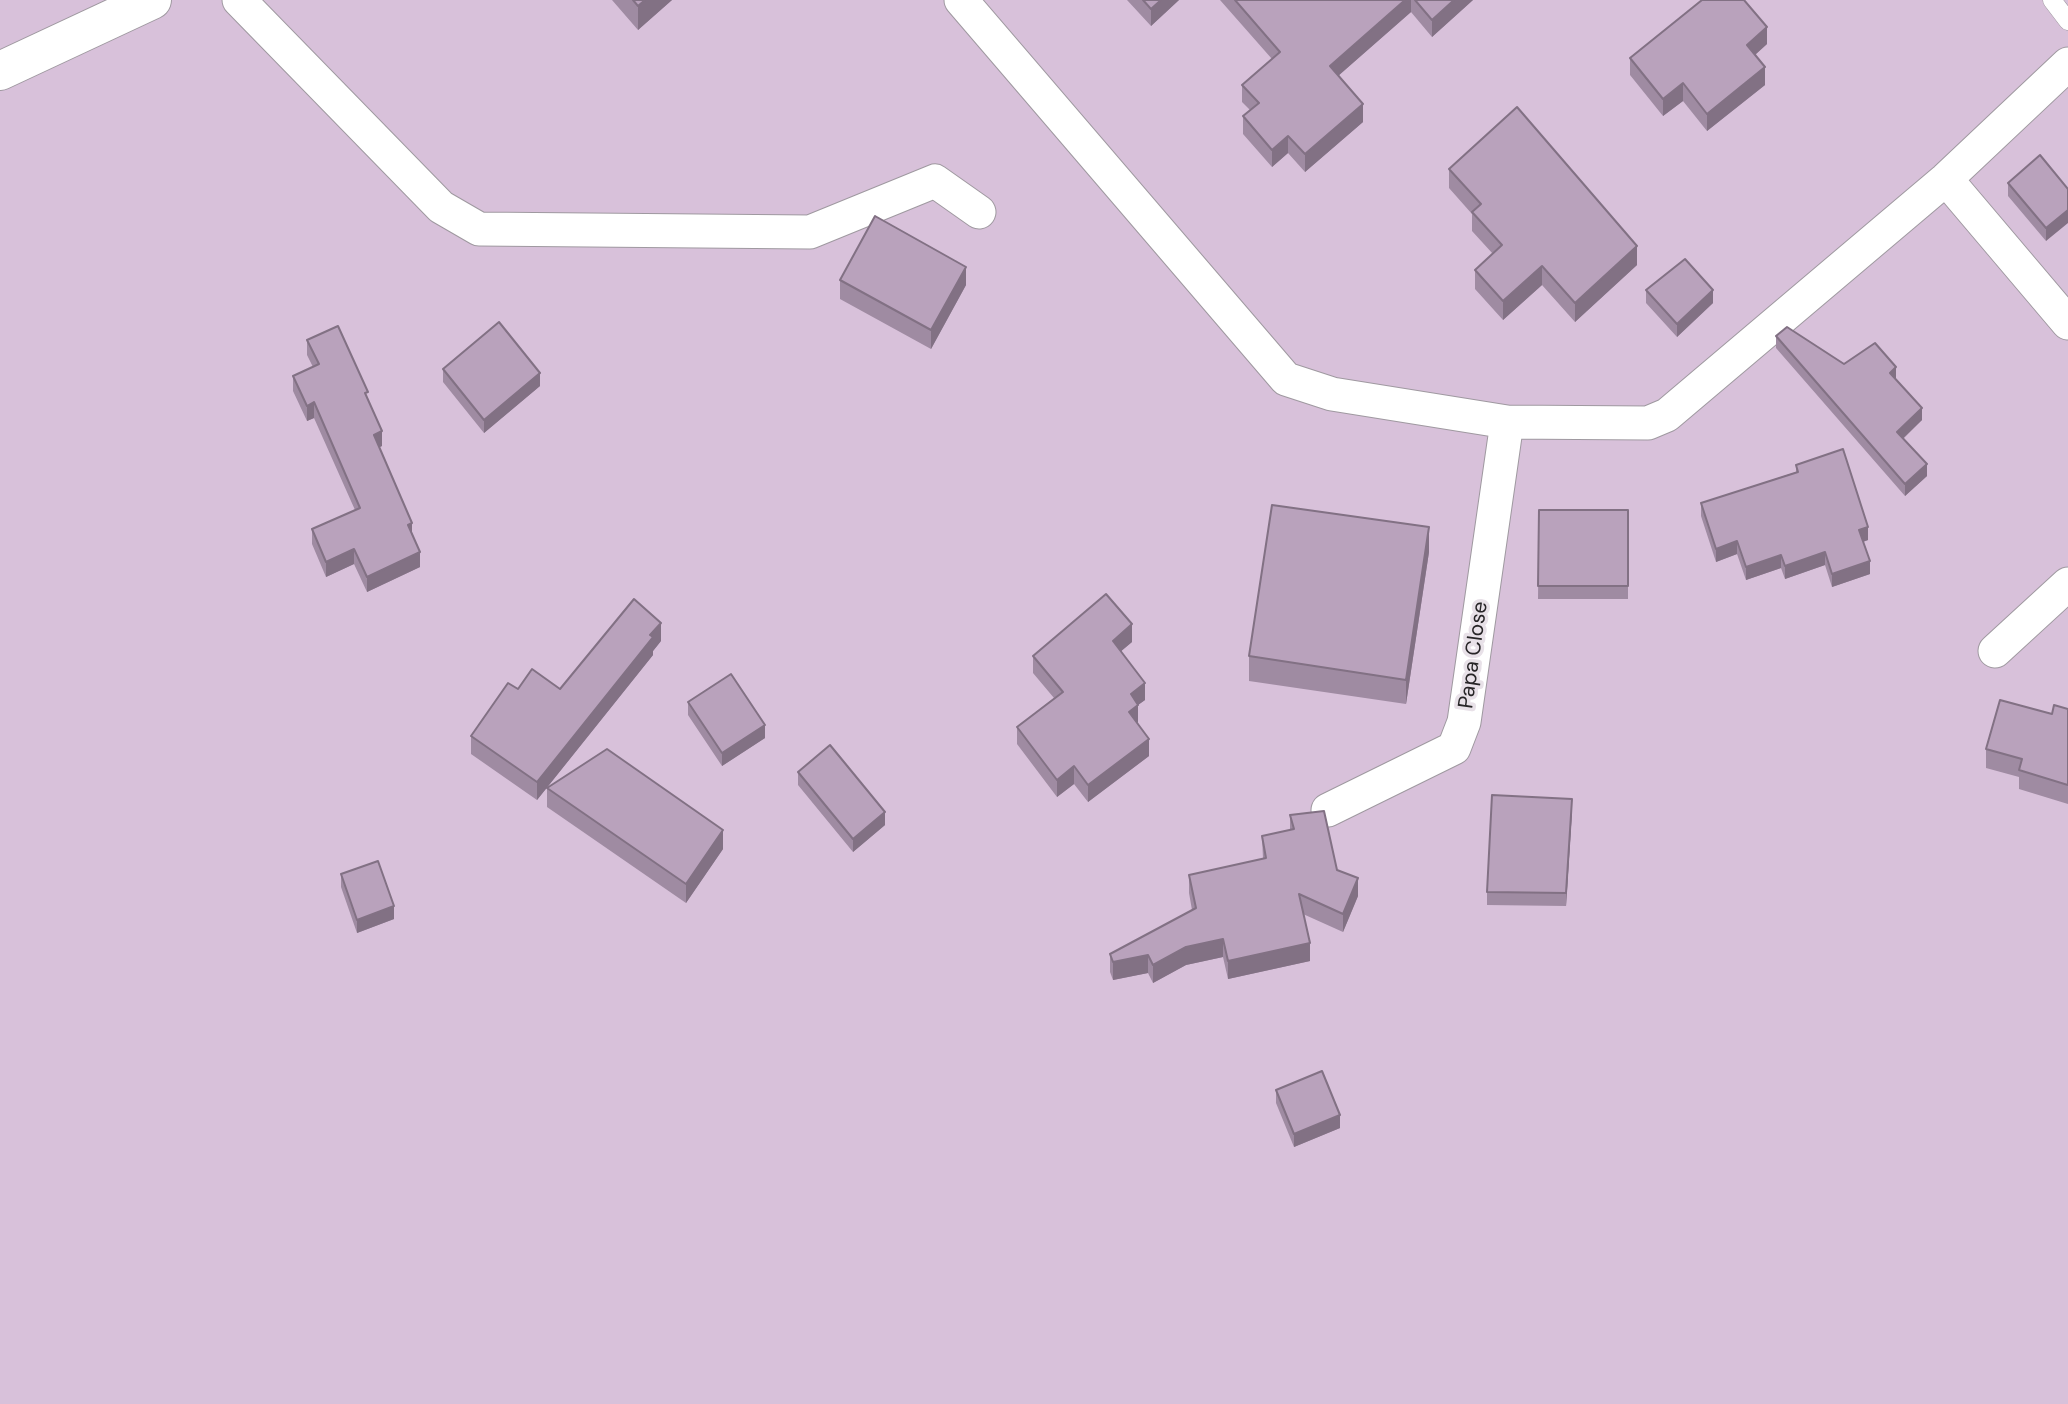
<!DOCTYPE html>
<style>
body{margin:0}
canvas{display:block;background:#e8e1e8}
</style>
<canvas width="2068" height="1404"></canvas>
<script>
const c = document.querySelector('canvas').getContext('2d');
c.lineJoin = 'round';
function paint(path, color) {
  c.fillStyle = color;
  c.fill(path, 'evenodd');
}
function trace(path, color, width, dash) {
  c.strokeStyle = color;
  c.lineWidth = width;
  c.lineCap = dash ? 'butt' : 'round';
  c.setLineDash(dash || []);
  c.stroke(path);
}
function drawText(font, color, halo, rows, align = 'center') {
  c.font = font + ' "DM Sans",sans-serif';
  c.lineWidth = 7;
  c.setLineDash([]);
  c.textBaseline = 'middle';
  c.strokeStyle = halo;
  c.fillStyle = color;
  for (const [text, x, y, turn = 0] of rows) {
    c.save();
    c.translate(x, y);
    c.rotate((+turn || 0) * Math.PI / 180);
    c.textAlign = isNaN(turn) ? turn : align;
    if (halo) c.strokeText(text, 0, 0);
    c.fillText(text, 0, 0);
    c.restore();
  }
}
paint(new Path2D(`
 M 0,0 L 2068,0 L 2068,1404 L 0,1404 Z`), '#d8c1da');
const service = new Path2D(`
 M 2052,0 L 2068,21`);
const minor = new Path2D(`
 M 239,0 L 441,207 L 479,229 L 810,232 L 935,181 L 979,212
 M 961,0 L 1286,379 L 1332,394 L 1507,422 L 1648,423 L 1667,415 L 1946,179 L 2068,64
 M 1946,179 L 2068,323
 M 1995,651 L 2068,584
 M 1328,810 L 1454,748 L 1464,722 L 1507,422`);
const tertiary = new Path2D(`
 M 0,71 L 152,0`);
trace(service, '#9f99a0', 19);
trace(minor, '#9f99a0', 35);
trace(tertiary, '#9f99a0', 40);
trace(service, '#fff', 18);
trace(minor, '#fff', 33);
trace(tertiary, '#fff', 38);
paint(new Path2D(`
 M 612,0 L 672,0 L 638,30 Z
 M 1127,0 L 1179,0 L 1151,26 Z
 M 1220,0 L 1473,0 L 1432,37 L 1411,12 L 1338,76 L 1363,122 L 1305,172 L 1288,153 L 1272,167 L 1243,134 L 1243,116 L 1250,110 L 1242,102 L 1242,85 L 1272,59 Z
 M 1767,44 L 1755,55 L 1765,85 L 1707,131 L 1683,101 L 1663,116 L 1630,75 L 1630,58 Z
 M 1449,169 L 1637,265 L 1575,322 L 1542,285 L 1503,320 L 1475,289 L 1475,270 L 1493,254 L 1472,231 L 1472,214 L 1449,188 Z
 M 2008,183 L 2068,189 L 2046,241 L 2008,196 Z
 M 840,280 L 966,285 L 931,349 L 840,299 Z
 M 1646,290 L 1713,303 L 1677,337 L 1646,303 Z
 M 1776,336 L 1844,364 L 1896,379 L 1922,420 L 1903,439 L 1927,476 L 1905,496 L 1776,348 Z
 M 307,340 L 368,401 L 382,446 L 379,447 L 412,536 L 420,567 L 367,592 L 354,564 L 326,577 L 312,544 L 312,529 L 355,510 L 314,418 L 307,421 L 293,391 L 293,376 L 313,367 L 307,355 Z
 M 443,369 L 540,386 L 484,433 L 443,382 Z
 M 1796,465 L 1868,540 L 1863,542 L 1870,574 L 1832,587 L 1825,565 L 1785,579 L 1781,568 L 1746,580 L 1737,554 L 1716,562 L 1701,516 L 1701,503 L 1796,472 Z
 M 1539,510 L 1628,510 L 1628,599 L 1538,599 Z
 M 1429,552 L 1406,704 L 1249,681 L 1249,656 Z
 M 661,641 L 653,651 L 653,655 L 537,800 L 471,754 L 471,736 L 560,689 Z
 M 1132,642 L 1121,651 L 1145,700 L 1138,705 L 1138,722 L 1137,723 L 1149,756 L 1088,802 L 1074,784 L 1057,797 L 1017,744 L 1017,727 L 1054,698 L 1033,673 L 1033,656 Z
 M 688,702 L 765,738 L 722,766 L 688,715 Z
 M 2068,709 L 2068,804 L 2019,789 L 2019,777 L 1986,768 L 1986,749 L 2052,714 Z
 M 798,772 L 885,825 L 853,852 L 798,785 Z
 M 547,788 L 723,849 L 686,903 L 547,807 Z
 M 1572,811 L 1566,906 L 1487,905 L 1487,892 Z
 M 1290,815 L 1358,896 L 1343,932 L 1303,914 L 1310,961 L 1228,979 L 1223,957 L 1186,965 L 1153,983 L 1148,973 L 1113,980 L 1110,972 L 1110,954 L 1192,910 L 1189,893 L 1189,875 L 1263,859 L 1262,836 L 1290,830 Z
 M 341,874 L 394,919 L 357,933 L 341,887 Z
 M 1276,1090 L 1340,1128 L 1294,1147 L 1276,1103 Z`), '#9f8ba2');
paint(new Path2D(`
 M 645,0 L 672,0 L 638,30 L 638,6 Z
 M 1161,0 L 1179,0 L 1151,26 L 1151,9 Z
 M 1405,0 L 1411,0 L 1411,12 L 1330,83 L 1330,66 Z
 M 1454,0 L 1473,0 L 1432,37 L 1432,20 Z
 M 1767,27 L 1767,44 L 1747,62 L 1747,45 Z
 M 1765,67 L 1765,85 L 1707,131 L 1707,114 Z
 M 1683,83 L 1683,101 L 1663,116 L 1663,99 Z
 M 1363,104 L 1363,122 L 1305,172 L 1305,154 Z
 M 1288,136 L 1288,153 L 1272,167 L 1272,150 Z
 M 2068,210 L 2068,223 L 2046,241 L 2046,228 Z
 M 1637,246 L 1637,265 L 1575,322 L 1575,303 Z
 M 1542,266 L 1542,285 L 1503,320 L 1503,301 Z
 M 966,267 L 966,285 L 931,349 L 931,330 Z
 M 1713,290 L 1713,303 L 1677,337 L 1677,324 Z
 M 1896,367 L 1896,379 L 1890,373 Z
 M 540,373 L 540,386 L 484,433 L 484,420 Z
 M 314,402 L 314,418 L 307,421 L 307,406 Z
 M 1922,408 L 1922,420 L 1897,444 L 1897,432 Z
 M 382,431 L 382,446 L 374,450 L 374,435 Z
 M 1927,464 L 1927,476 L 1905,496 L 1905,484 Z
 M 412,523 L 412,539 L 408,525 Z
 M 1429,527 L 1429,552 L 1406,704 L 1406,680 Z
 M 1868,527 L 1868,540 L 1859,543 L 1859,530 Z
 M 1737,541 L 1737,554 L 1716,562 L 1716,549 Z
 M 354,549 L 354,564 L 326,577 L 326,562 Z
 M 420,552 L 420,567 L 367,592 L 367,577 Z
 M 1825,552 L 1825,565 L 1785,579 L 1785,566 Z
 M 1781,555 L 1781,568 L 1746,580 L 1746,567 Z
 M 1870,561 L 1870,574 L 1832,587 L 1832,574 Z
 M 661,623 L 661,641 L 653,651 L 653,655 L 537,800 L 537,782 L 650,635 Z
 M 1132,624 L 1132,642 L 1113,658 L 1113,641 Z
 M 1145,683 L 1145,700 L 1138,705 L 1138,722 L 1129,729 L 1131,694 Z
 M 765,725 L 765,738 L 722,766 L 722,753 Z
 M 1149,739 L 1149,756 L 1088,802 L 1088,785 Z
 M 1074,766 L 1074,784 L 1057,797 L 1057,780 Z
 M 1572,799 L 1572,811 L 1566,906 L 1566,893 Z
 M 885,812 L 885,825 L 853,852 L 853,839 Z
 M 723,830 L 723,849 L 686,903 L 686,884 Z
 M 1358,878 L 1358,896 L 1343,932 L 1343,914 Z
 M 394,906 L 394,919 L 357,933 L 357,920 Z
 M 1223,939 L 1223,957 L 1186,965 L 1153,983 L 1153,965 L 1186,947 Z
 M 1310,943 L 1310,961 L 1228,979 L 1228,961 Z
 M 1148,955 L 1148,973 L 1113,980 L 1113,962 Z
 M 1340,1115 L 1340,1128 L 1294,1147 L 1294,1134 Z`), '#827184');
const building = new Path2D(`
 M 633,0 L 645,0 L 638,6 Z
 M 1143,0 L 1161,0 L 1151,9 Z
 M 1235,0 L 1405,0 L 1330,66 L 1363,104 L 1305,154 L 1288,136 L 1272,150 L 1243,116 L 1259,103 L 1242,85 L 1280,52 Z
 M 1415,0 L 1454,0 L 1432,20 Z
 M 1702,0 L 1744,0 L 1767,27 L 1747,45 L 1765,67 L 1707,114 L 1683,83 L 1663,99 L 1630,58 Z
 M 1517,107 L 1637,246 L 1575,303 L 1542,266 L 1503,301 L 1475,270 L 1502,245 L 1472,212 L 1481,204 L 1449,169 Z
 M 2040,155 L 2068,189 L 2068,210 L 2046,228 L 2008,183 Z
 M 875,216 L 966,267 L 931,330 L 840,280 Z
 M 1685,259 L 1713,290 L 1677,324 L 1646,290 Z
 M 499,322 L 540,373 L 484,420 L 443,369 Z
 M 338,326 L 368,392 L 365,393 L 382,431 L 374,435 L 412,523 L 408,525 L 420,552 L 367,577 L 354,549 L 326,562 L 312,529 L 360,508 L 314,402 L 307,406 L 293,376 L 319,364 L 307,340 Z
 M 1787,327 L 1844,364 L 1875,343 L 1896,367 L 1890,373 L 1922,408 L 1897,432 L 1927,464 L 1905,484 L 1776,336 Z
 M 1843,449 L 1868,527 L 1859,530 L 1870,561 L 1832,574 L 1825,552 L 1785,566 L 1781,555 L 1746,567 L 1737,541 L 1716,549 L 1701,503 L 1798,472 L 1796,465 Z
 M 1272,505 L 1429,527 L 1406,680 L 1249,656 Z
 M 1539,510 L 1628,510 L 1628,586 L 1538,586 Z
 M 1106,594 L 1132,624 L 1113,641 L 1145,683 L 1131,694 L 1138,705 L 1129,712 L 1149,739 L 1088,785 L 1074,766 L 1057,780 L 1017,727 L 1063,692 L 1033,656 Z
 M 634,599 L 661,623 L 650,635 L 653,637 L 537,782 L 471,736 L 508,683 L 518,689 L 532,669 L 560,689 Z
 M 731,674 L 765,725 L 722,753 L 688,702 Z
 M 2000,700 L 2052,714 L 2054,705 L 2068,709 L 2068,785 L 2019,770 L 2022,759 L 1986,749 Z
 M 830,745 L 885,812 L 853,839 L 798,772 Z
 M 607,749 L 723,830 L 686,884 L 547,788 Z
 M 1492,795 L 1572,799 L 1566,893 L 1487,892 Z
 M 1324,811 L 1337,870 L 1358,878 L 1343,914 L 1299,894 L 1310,943 L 1228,961 L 1223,939 L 1186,947 L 1153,965 L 1148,955 L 1113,962 L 1110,954 L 1196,908 L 1189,875 L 1266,858 L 1262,836 L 1294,829 L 1290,815 Z
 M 378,861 L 394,906 L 357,920 L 341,874 Z
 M 1322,1071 L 1340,1115 L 1294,1134 L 1276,1090 Z`);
paint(building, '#b9a2bc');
trace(building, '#827184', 2);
drawText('21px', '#272527', '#e8e1e8', [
 ["Papa Close",1474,655,-82]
]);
</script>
